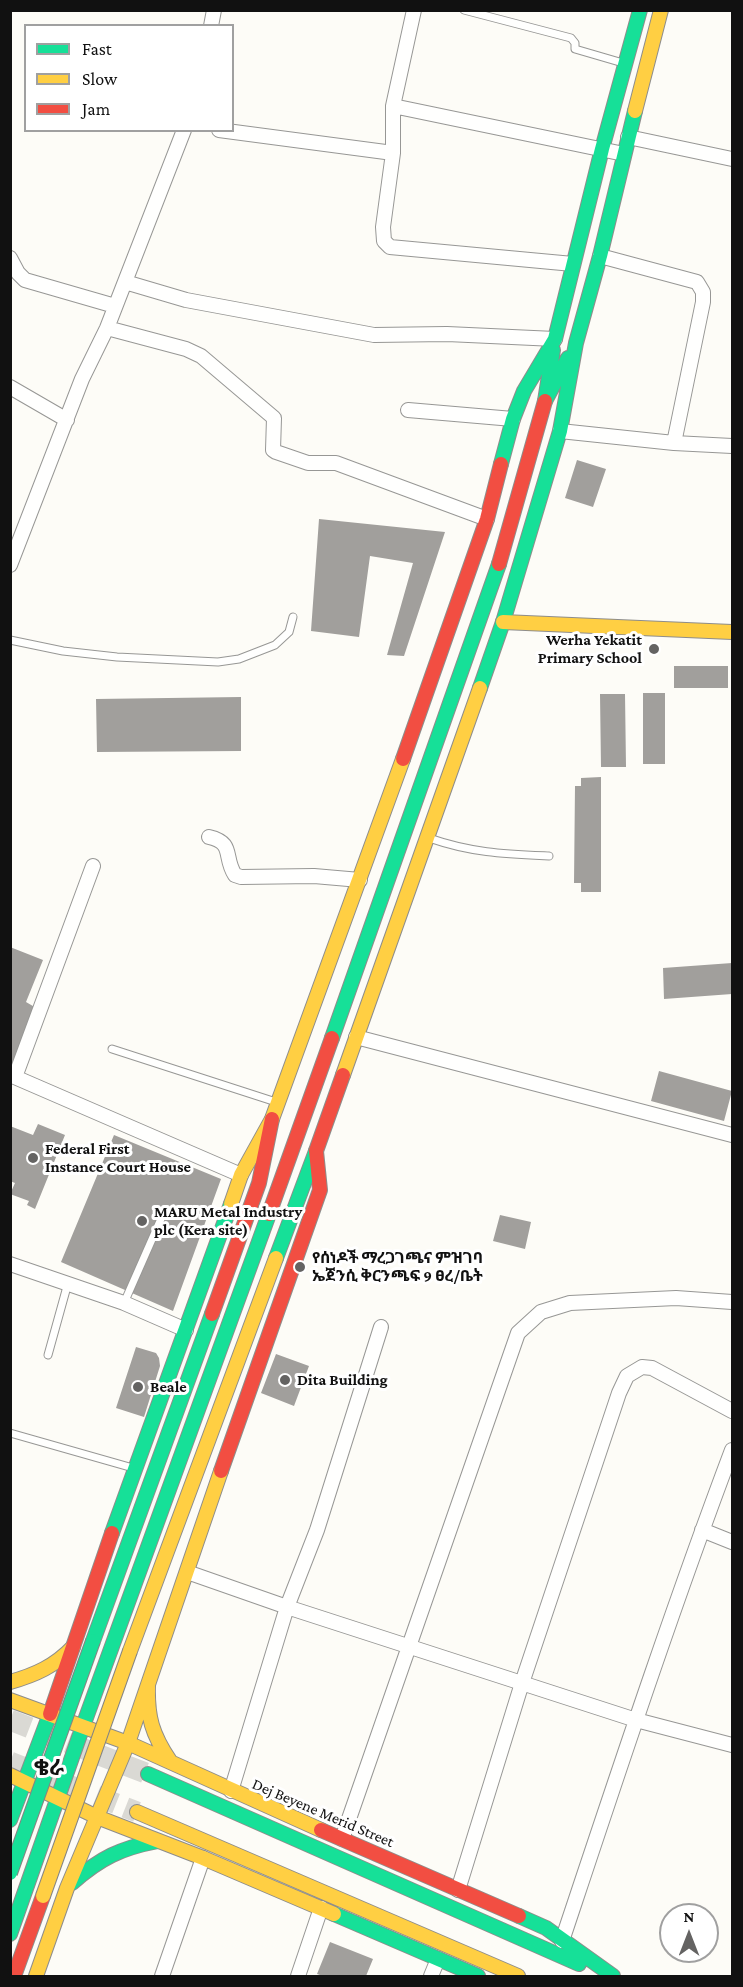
<!DOCTYPE html>
<meta charset="utf-8">
<style>
body{margin:0}
#map{position:relative;width:743px;height:1987px;overflow:hidden;background:#fdfcf7;font-family:"Crimson Pro",serif}
canvas{display:block}
.frame{position:absolute;inset:0;border:12px solid #111;pointer-events:none}
.legend{position:absolute;left:24px;top:24px;width:210px;height:108px;box-sizing:border-box;background:#fff;border:2px solid #a0a0a0;margin:0;padding:8px 10px;list-style:none;font-size:18px;color:#111}
.legend li{display:flex;align-items:center;gap:12px;height:30px}
.legend b{width:30px;border:2px solid #a0a0a0}
.north{position:absolute;left:659px;top:1903px;width:60px;height:60px;box-sizing:border-box;background:#fff;border:2px solid #a0a0a0;border-radius:50%;rotate:0deg;font-size:16px;font-weight:700;line-height:24px;text-align:center;color:#111}
.north::after{content:'';display:block;margin:auto;width:21px;height:27px;background:#646362;clip-path:polygon(50% 0,100% 100%,50% 72%,0 100%)}
</style>
<div id="map">
<canvas width="743" height="1987"></canvas>
<div class="frame"></div>
<ul class="legend">
<li><b style="height:8px;background:#16e098"></b>Fast</li>
<li><b style="height:8px;background:#ffcf43"></b>Slow</li>
<li><b style="height:8px;background:#f24e42"></b>Jam</li>
</ul>
<div class="north">N</div>
</div>
<script>
const c = document.querySelector('canvas').getContext('2d');
c.lineJoin = 'round';
function paint(path, color) {
  c.fillStyle = color;
  c.fill(path, 'evenodd');
}
function trace(path, color, width, dash) {
  c.strokeStyle = color;
  c.lineWidth = width;
  c.lineCap = dash ? 'butt' : 'round';
  c.setLineDash(dash || []);
  c.stroke(path);
}
function drawText(font, color, halo, rows, align = 'center') {
  c.font = font + ' "Crimson Pro","Noto Sans Ethiopic",serif';
  c.lineWidth = 6;
  c.setLineDash([]);
  c.textBaseline = 'middle';
  c.strokeStyle = halo;
  c.fillStyle = color;
  for (const [text, x, y, turn = 0] of rows) {
    c.save();
    c.translate(x, y);
    c.rotate((+turn || 0) * Math.PI / 180);
    c.textAlign = isNaN(turn) ? turn : align;
    if (halo) c.strokeText(text, 0, 0);
    c.fillText(text, 0, 0);
    c.restore();
  }
}
paint(new Path2D(`
 M 577,460 L 606,469 L 593,507 L 565,498 Z
 M 319,519 L 445,532 L 404,656 L 387,655 L 413,563 L 370,556 L 359,637 L 311,631 Z
 M 674,666 L 728,666 L 728,688 L 674,688 Z
 M 643,693 L 665,693 L 665,764 L 643,764 Z
 M 600,694 L 625,694 L 626,767 L 601,767 Z
 M 241,697 L 241,751 L 97,752 L 96,699 Z
 M 601,777 L 601,892 L 581,892 L 581,883 L 574,883 L 575,786 L 581,786 L 581,778 Z
 M 10,947 L 43,960 L 26,1002 L 38,1009 L 15,1068 L 10,1066 Z
 M 732,963 L 732,994 L 664,999 L 663,968 Z
 M 659,1071 L 732,1091 L 724,1121 L 651,1101 Z
 M 38,1124 L 65,1135 L 35,1209 L 27,1205 L 29,1201 L 10,1194 L 15,1183 L 10,1181 L 10,1126 L 33,1135 Z
 M 114,1135 L 221,1179 L 173,1311 L 61,1262 Z
 M 500,1215 L 531,1222 L 525,1249 L 493,1241 Z
 M 136,1347 L 156,1353 L 159,1358 L 160,1366 L 144,1417 L 116,1408 Z
 M 276,1354 L 309,1366 L 294,1406 L 261,1393 Z
 M 330,1942 L 373,1959 L 366,1976 L 323,1976 L 317,1974 Z`), '#a19f9c');
trace(new Path2D(`
 M 10,1720 L 148,1774
 M 10,1762 L 137,1812`), '#dad9d4', 21, [21, 10]);
const lane = new Path2D(`
 M 464,10 L 571,38 L 575,43 L 575,49 L 623,63
 M 10,640 L 63,651 L 117,657 L 218,662 L 239,659 L 275,645 L 289,632 L 293,617
 M 429,838 C 472,853 505,854 549,856
 M 112,1049 L 276,1102
 M 124,1303 L 164,1212
 M 48,1355 L 68,1283
 M 10,1433 L 133,1468`);
const street = new Path2D(`
 M 211,26 L 214,10
 M 393,106 L 624,154
 M 219,130 L 393,153 L 393,106 L 414,10
 M 628,137 L 732,159
 M 393,153 L 383,227 L 384,241 L 390,247 L 573,264
 M 600,256 L 697,282 L 703,292 L 703,302 L 674,443
 M 10,258 L 18,273 L 25,280 L 115,306
 M 125,282 L 186,300 L 374,335 L 447,334 L 555,339
 M 107,328 L 186,349 L 201,356 L 274,418 L 273,450 L 276,452 L 308,463 L 336,463 L 487,519
 M 10,387 L 67,420
 M 408,410 L 513,419
 M 560,431 L 674,443 L 732,446
 M 10,565 L 82,379 L 107,328 L 184,130
 M 209,837 C 235,843 223,857 235,875 L 241,877 L 314,876 L 360,880
 M 356,1037 L 732,1135
 M 10,1075 L 241,1175
 M 15,1077 L 93,866
 M 10,1264 L 124,1303 L 186,1330
 M 702,1530 L 732,1542
 M 187,1572 L 287,1607 L 636,1720 L 732,1745
 M 231,1791 L 287,1607 L 317,1530 L 381,1327
 M 342,1839 L 518,1333 L 541,1312 L 570,1303 L 676,1298 L 732,1302
 M 458,1890 L 522,1683 L 619,1393 L 627,1376 L 642,1367 L 652,1368 L 732,1411
 M 562,1941 C 617,1776 671,1612 732,1450
 M 162,1976 L 203,1858
 M 298,1976 L 321,1908
 M 431,1976 L 438,1959`);
const fast = new Path2D(`
 M 553,350 L 545,401 L 568,358
 M 501,464 L 513,419 L 524,391 L 555,339 L 602,149 L 640,10
 M 480,688 L 503,622 L 560,431 L 576,343 L 600,256 L 635,111
 M 332,1038 L 499,564
 M 276,1258 L 316,1151
 M 112,1533 L 231,1204
 M 93,1641 L 212,1314
 M 83,1726 L 269,1214
 M 148,1774 L 579,1964
 M 10,1820 L 50,1714
 M 72,1883 C 100,1858 121,1848 158,1841
 M 334,1914 L 478,1976
 M 519,1916 L 546,1928 L 613,1976
 M 10,1934 L 83,1726`);
const slow = new Path2D(`
 M 635,111 L 661,10
 M 503,622 L 732,632
 M 343,1075 L 480,688
 M 231,1204 L 241,1175 L 272,1119 L 403,759
 M 130,1651 L 276,1258
 M 10,1682 C 35,1675 55,1666 73,1647
 M 148,1685 C 147,1717 152,1734 170,1761
 M 10,1700 L 128,1743 L 321,1830
 M 128,1743 L 221,1471
 M 10,1775 L 97,1817 L 203,1858 L 334,1914
 M 137,1812 L 518,1976
 M 36,1976 L 67,1888 L 128,1743`);
const jam = new Path2D(`
 M 499,564 L 545,401
 M 403,759 L 487,519 L 501,464
 M 269,1214 L 332,1038
 M 212,1314 L 259,1183 L 272,1119
 M 221,1471 L 320,1190 L 316,1151 L 343,1075
 M 50,1714 L 112,1533
 M 321,1830 L 519,1916
 M 14,1976 L 43,1896`);
trace(lane, '#979795', 9);
trace(street, '#979795', 16);
trace(fast, '#8e8d8b', 16);
trace(slow, '#8e8d8b', 16);
trace(jam, '#8e8d8b', 16);
trace(lane, '#fffffe', 7);
trace(street, '#fffffe', 14);
trace(fast, '#16e098', 14);
trace(slow, '#ffcf43', 14);
trace(jam, '#f24e42', 14);
const fastBridge = new Path2D(`
 M 10,1873 L 93,1641`);
const slowBridge = new Path2D(`
 M 43,1896 L 130,1651`);
trace(fastBridge, '#858482', 16, []);
trace(slowBridge, '#858482', 16, []);
trace(fastBridge, '#16e098', 14);
trace(slowBridge, '#ffcf43', 14);
for (const [x, y, r, color] of [
 [654,649,6,"#646362"],
 [33,1158,6,"#646362"],
 [142,1221,6,"#646362"],
 [300,1267,6,"#646362"],
 [285,1380,6,"#646362"],
 [138,1387,6,"#646362"]
]) {
  const dot = new Path2D();
  dot.arc(x, y, r, 0, 2 * Math.PI);
  c.fillStyle = color;
  c.fill(dot);
  trace(dot, '#fff', 2);
}
drawText('bold 16px', '#111', '#fff', [
 ["Werha Yekatit",642,640,"right"],
 ["Primary School",642,658,"right"],
 ["Federal First",45,1149],
 ["Instance Court House",45,1167],
 ["MARU Metal Industry",154,1212],
 ["plc (Kera site)",154,1230],
 ["የሰነዶች ማረጋገጫና ምዝገባ",312,1258],
 ["ኤጀንሲ ቅርንጫፍ 9 ፀረ/ቤት",312,1276],
 ["Dita Building",297,1380],
 ["Beale",150,1387]
], 'left');
drawText('16px', '#111', '#fff', [
 ["Dej Beyene Merid Street",323,1813,23]
]);
drawText('bold 22px', '#111', '#fff', [
 ["ቄራ",49,1768]
]);
</script>
